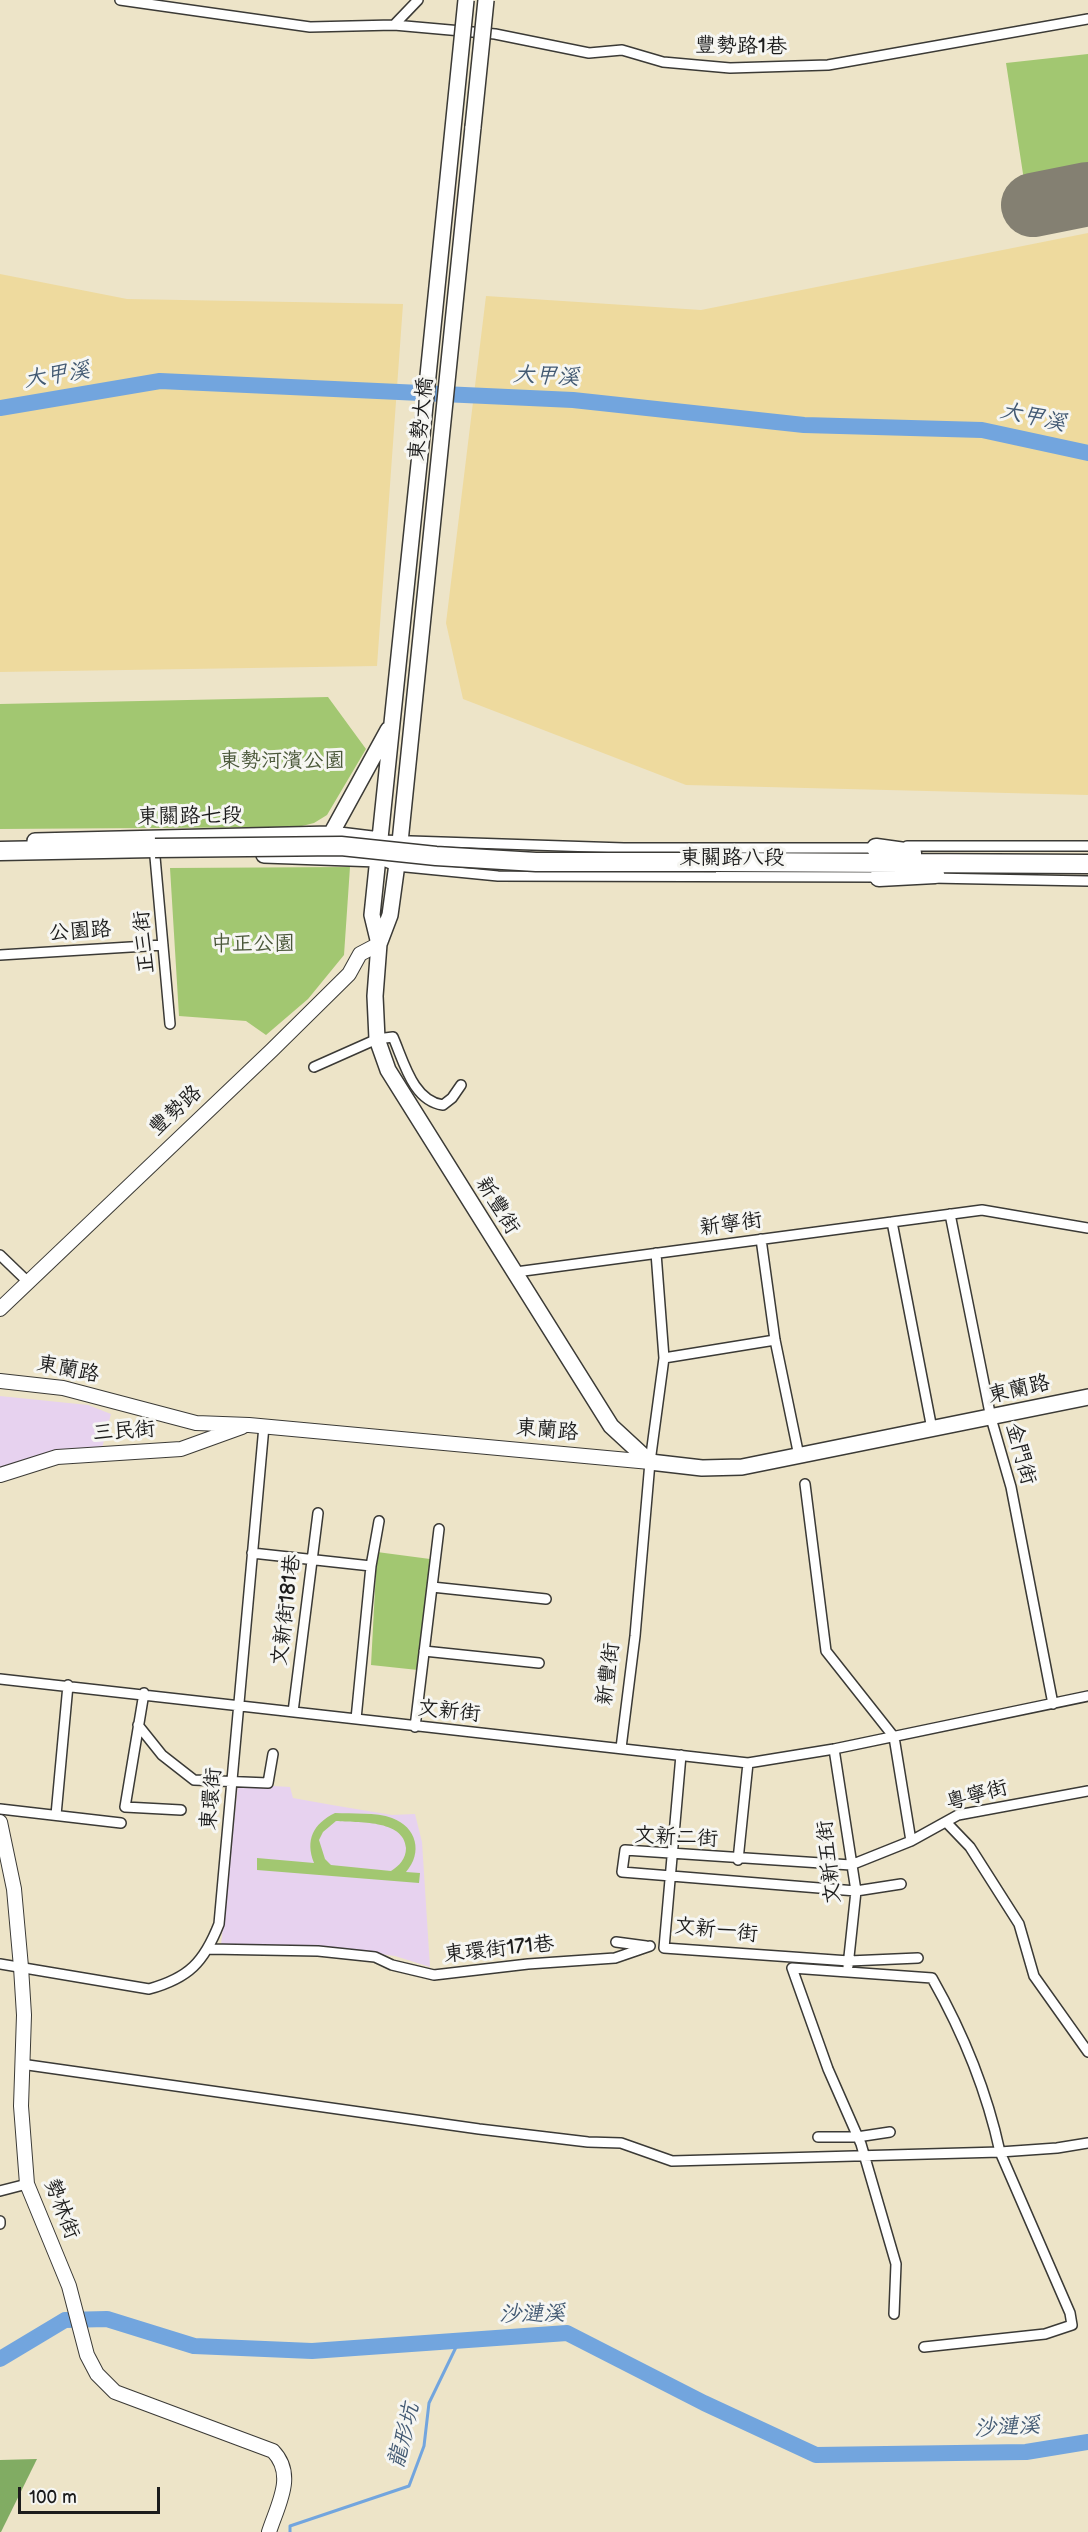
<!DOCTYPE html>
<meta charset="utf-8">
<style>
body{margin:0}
#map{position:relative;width:1088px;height:2532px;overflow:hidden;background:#ede4c8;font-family:"Balsamiq Sans",sans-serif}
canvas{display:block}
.scale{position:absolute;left:18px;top:2487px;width:142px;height:27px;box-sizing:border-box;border:3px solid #1c1c1c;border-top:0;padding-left:8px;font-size:18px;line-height:21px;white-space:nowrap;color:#1c1c1c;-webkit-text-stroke:4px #f6f6f2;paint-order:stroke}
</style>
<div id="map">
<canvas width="1088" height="2532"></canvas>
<div class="scale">100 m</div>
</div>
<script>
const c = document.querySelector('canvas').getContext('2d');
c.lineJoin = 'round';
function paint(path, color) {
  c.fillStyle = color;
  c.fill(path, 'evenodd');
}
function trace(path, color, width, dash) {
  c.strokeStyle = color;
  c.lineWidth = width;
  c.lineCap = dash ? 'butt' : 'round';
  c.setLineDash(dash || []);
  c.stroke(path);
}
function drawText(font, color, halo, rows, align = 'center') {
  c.font = font + ' "Balsamiq Sans","LXGW WenKai TC",sans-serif';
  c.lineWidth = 6;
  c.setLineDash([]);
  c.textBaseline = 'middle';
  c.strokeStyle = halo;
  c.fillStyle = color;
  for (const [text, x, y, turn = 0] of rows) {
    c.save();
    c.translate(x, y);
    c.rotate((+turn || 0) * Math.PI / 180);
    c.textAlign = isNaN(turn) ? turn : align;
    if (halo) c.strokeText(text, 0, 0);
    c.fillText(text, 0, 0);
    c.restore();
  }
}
paint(new Path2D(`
 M 0,1396 L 88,1405 L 111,1414 L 102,1448 L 0,1472 Z
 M 238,1784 L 290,1787 L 293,1798 L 332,1805 L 392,1815 L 415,1814 L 422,1842 L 430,1967 L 395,1956 L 320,1946 L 275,1948 L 221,1945 Z`), '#e7d2ef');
paint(new Path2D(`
 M 1088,54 L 1088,214 L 1031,226 L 1006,63 Z
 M 328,697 L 366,749 L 327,815 L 314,823 L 298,827 L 0,829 L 0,704 Z
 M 350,867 L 344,955 L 308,999 L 266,1035 L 246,1021 L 179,1016 L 170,868 Z
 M 377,1552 L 430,1559 L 418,1670 L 371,1665 Z
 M 335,1813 C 352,1814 376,1812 392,1818 C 417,1827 423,1853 406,1872 L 420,1873 L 419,1883 L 257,1870 L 257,1858 L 314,1863 C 305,1840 313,1824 335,1813 ZM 336,1821 C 357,1823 404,1819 406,1848 C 406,1859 399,1866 391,1871 L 331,1865 L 325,1859 L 319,1840 L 323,1832 Z`), '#a2c771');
paint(new Path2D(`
 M 37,2459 L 1,2532 L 0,2532 L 0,2460 Z`), '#81ac63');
paint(new Path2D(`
 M 1088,233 L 1088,795 L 686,785 L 463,699 L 446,623 L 486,296 L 701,310 Z
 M 0,274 L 127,299 L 403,304 L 377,666 L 0,672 Z`), '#eeda9e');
trace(new Path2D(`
 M 290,2532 L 290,2526 L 409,2486 L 424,2446 L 429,2403 L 459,2341`), '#72a5de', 3);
trace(new Path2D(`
 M 0,408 L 160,381 L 573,400 L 804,425 L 982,430 L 1088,453
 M 0,2359 L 65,2320 L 107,2319 L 194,2346 L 312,2351 L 567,2333 L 704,2403 L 816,2455 L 1026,2452 L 1088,2442`), '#72a5de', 16);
trace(new Path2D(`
 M 1033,205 L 1088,194`), '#848072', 64);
const street = new Path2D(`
 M 120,0 L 310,27 L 394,25 L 418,0
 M 394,25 L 495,34 L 589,53 L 622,50 L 663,62 L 730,68 L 828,65 L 1088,19
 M 380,840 L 624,848 L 878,848
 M 907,846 L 1088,846
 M 155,857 L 170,1024
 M 378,859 L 396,866 L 498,876 L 882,877
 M 931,878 L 1088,881
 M 0,955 L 163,945
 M 314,1067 L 377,1039 L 393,1037 C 404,1062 413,1101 443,1105 L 452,1098 L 461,1085
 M 950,1214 L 991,1418 L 1011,1487 L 1053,1704
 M 892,1222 L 932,1429
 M 761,1239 L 775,1340 L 799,1456
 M 0,1255 L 27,1281
 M 516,1272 L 982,1210 L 1088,1228
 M 664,1358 L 775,1340
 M 805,1484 L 826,1651 L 894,1737 L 911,1841 L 958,1815 L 1088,1791
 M 252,1553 L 371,1566
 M 432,1587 L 546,1599
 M 424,1651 L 539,1663
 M 0,1679 L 748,1763 L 834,1749 L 1088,1696
 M 144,1693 L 125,1807 L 181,1810
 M 293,1712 L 318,1513
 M 356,1719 L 371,1566 L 379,1521
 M 138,1725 L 162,1755 L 194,1780 L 268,1783 L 273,1754
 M 415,1727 L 439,1529
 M 621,1748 L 635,1636 L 650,1462 L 664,1358 L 656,1253
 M 834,1749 L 856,1891 L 848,1966
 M 681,1755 L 664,1948 L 849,1961 L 918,1958
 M 0,1809 L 121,1823
 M 56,1815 L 68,1685
 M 946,1822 L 970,1847 L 1019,1924 L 1034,1976 L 1088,2052
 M 738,1860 L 748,1763
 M 901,1884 L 856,1891 L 622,1872 L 625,1850 L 851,1865 L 911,1841
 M 616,1942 L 646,1946
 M 209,1949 L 318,1951 L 375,1957 L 392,1965 L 434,1975 L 528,1964 L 615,1958 L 650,1946
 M 0,1964 L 149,1989 C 189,1978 204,1962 219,1924 L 264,1426
 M 21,2064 L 479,2129 L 588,2142 L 621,2143 L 672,2161 L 1000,2152 L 1057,2148 L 1088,2143
 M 818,2137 L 857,2137 L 890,2132
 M 0,2191 L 27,2184
 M 0,2221 L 0,2224
 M 894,2314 L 896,2264 L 861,2144 L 828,2069 L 792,1968 L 932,1978 C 962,2031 987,2092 1000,2152 L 1070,2313 L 1072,2325 L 1045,2334 L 924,2347`);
const secondary = new Path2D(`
 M 0,1309 L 272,1050 L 349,974 L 360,954 L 379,944
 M 0,1381 L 63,1388 L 196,1423 L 249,1425 L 650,1462
 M 0,1475 L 57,1457 L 181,1449 L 242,1427
 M 0,1822 L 14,1889 L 21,1967 L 24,2015 L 21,2106 L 27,2184 L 69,2286 L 87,2355 L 97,2374 L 115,2392 L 273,2451 C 296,2475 278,2504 269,2532`);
const primary = new Path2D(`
 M 473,127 L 400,842 L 390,915 L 379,944 L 375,996 L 377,1039 L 388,1070 L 611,1426 L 650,1462 L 702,1468 L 742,1467 L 1088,1397
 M 331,834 L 388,730
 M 35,841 L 331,834 L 380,840
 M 264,855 L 378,859
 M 379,944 L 372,915 L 422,435`);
const highway = new Path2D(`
 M 876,848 L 912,853
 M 0,851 L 155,848
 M 716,862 L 1088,864
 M 879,877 L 935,874`);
trace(street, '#3b3a36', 12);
trace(secondary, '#3b3a36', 16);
trace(primary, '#3b3a36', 18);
trace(highway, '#3b3a36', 21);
trace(street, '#fff', 9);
trace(secondary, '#fff', 14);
trace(primary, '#fff', 15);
trace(highway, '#fff', 18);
const primaryBridge = new Path2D(`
 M 473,127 L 486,0
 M 422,435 L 466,0`);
const highwayBridge = new Path2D(`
 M 155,848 L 341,846 L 436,856 L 536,862 L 716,862`);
trace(primaryBridge, '#3b3a36', 18, []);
trace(highwayBridge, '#3b3a36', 21, []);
trace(primaryBridge, '#fff', 15);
trace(highwayBridge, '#fff', 18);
drawText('21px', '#1c1c1c', '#f6f6f2', [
 ["豐勢路1巷",741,47,1],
 ["東勢大橋",422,419,-84],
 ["東關路七段",190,817,-1],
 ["東關路八段",732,859],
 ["公園路",80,932,-4],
 ["正三街",145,942,-95],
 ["豐勢路",176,1111,-43],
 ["新豐街",497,1206,58],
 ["新寧街",731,1225,-8],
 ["東蘭路",68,1370,11],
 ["東蘭路",1019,1390,-13],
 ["東蘭路",547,1431,5],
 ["三民街",124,1432,-4],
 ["金門街",1020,1454,75],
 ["文新街181巷",287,1610,-83],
 ["新豐街",609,1674,-83],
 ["文新街",449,1712,6],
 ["粵寧街",977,1796,-15],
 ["東環街",212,1799,-85],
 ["文新二街",676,1838,3],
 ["文新五街",830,1862,-96],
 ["文新一街",716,1931,6],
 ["東環街171巷",499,1950,-6],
 ["勢林街",61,2209,69]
]);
drawText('21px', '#4b583a', '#f6f6f2', [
 ["東勢河濱公園",282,762],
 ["中正公園",253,945]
]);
drawText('italic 22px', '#435a73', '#f6f6f2', [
 ["大甲溪",57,376,-9],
 ["大甲溪",546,377,3],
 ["大甲溪",1033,418,12],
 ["沙漣溪",532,2315,-1],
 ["沙漣溪",1007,2428,-3],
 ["龍形坑",405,2436,-76]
]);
</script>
